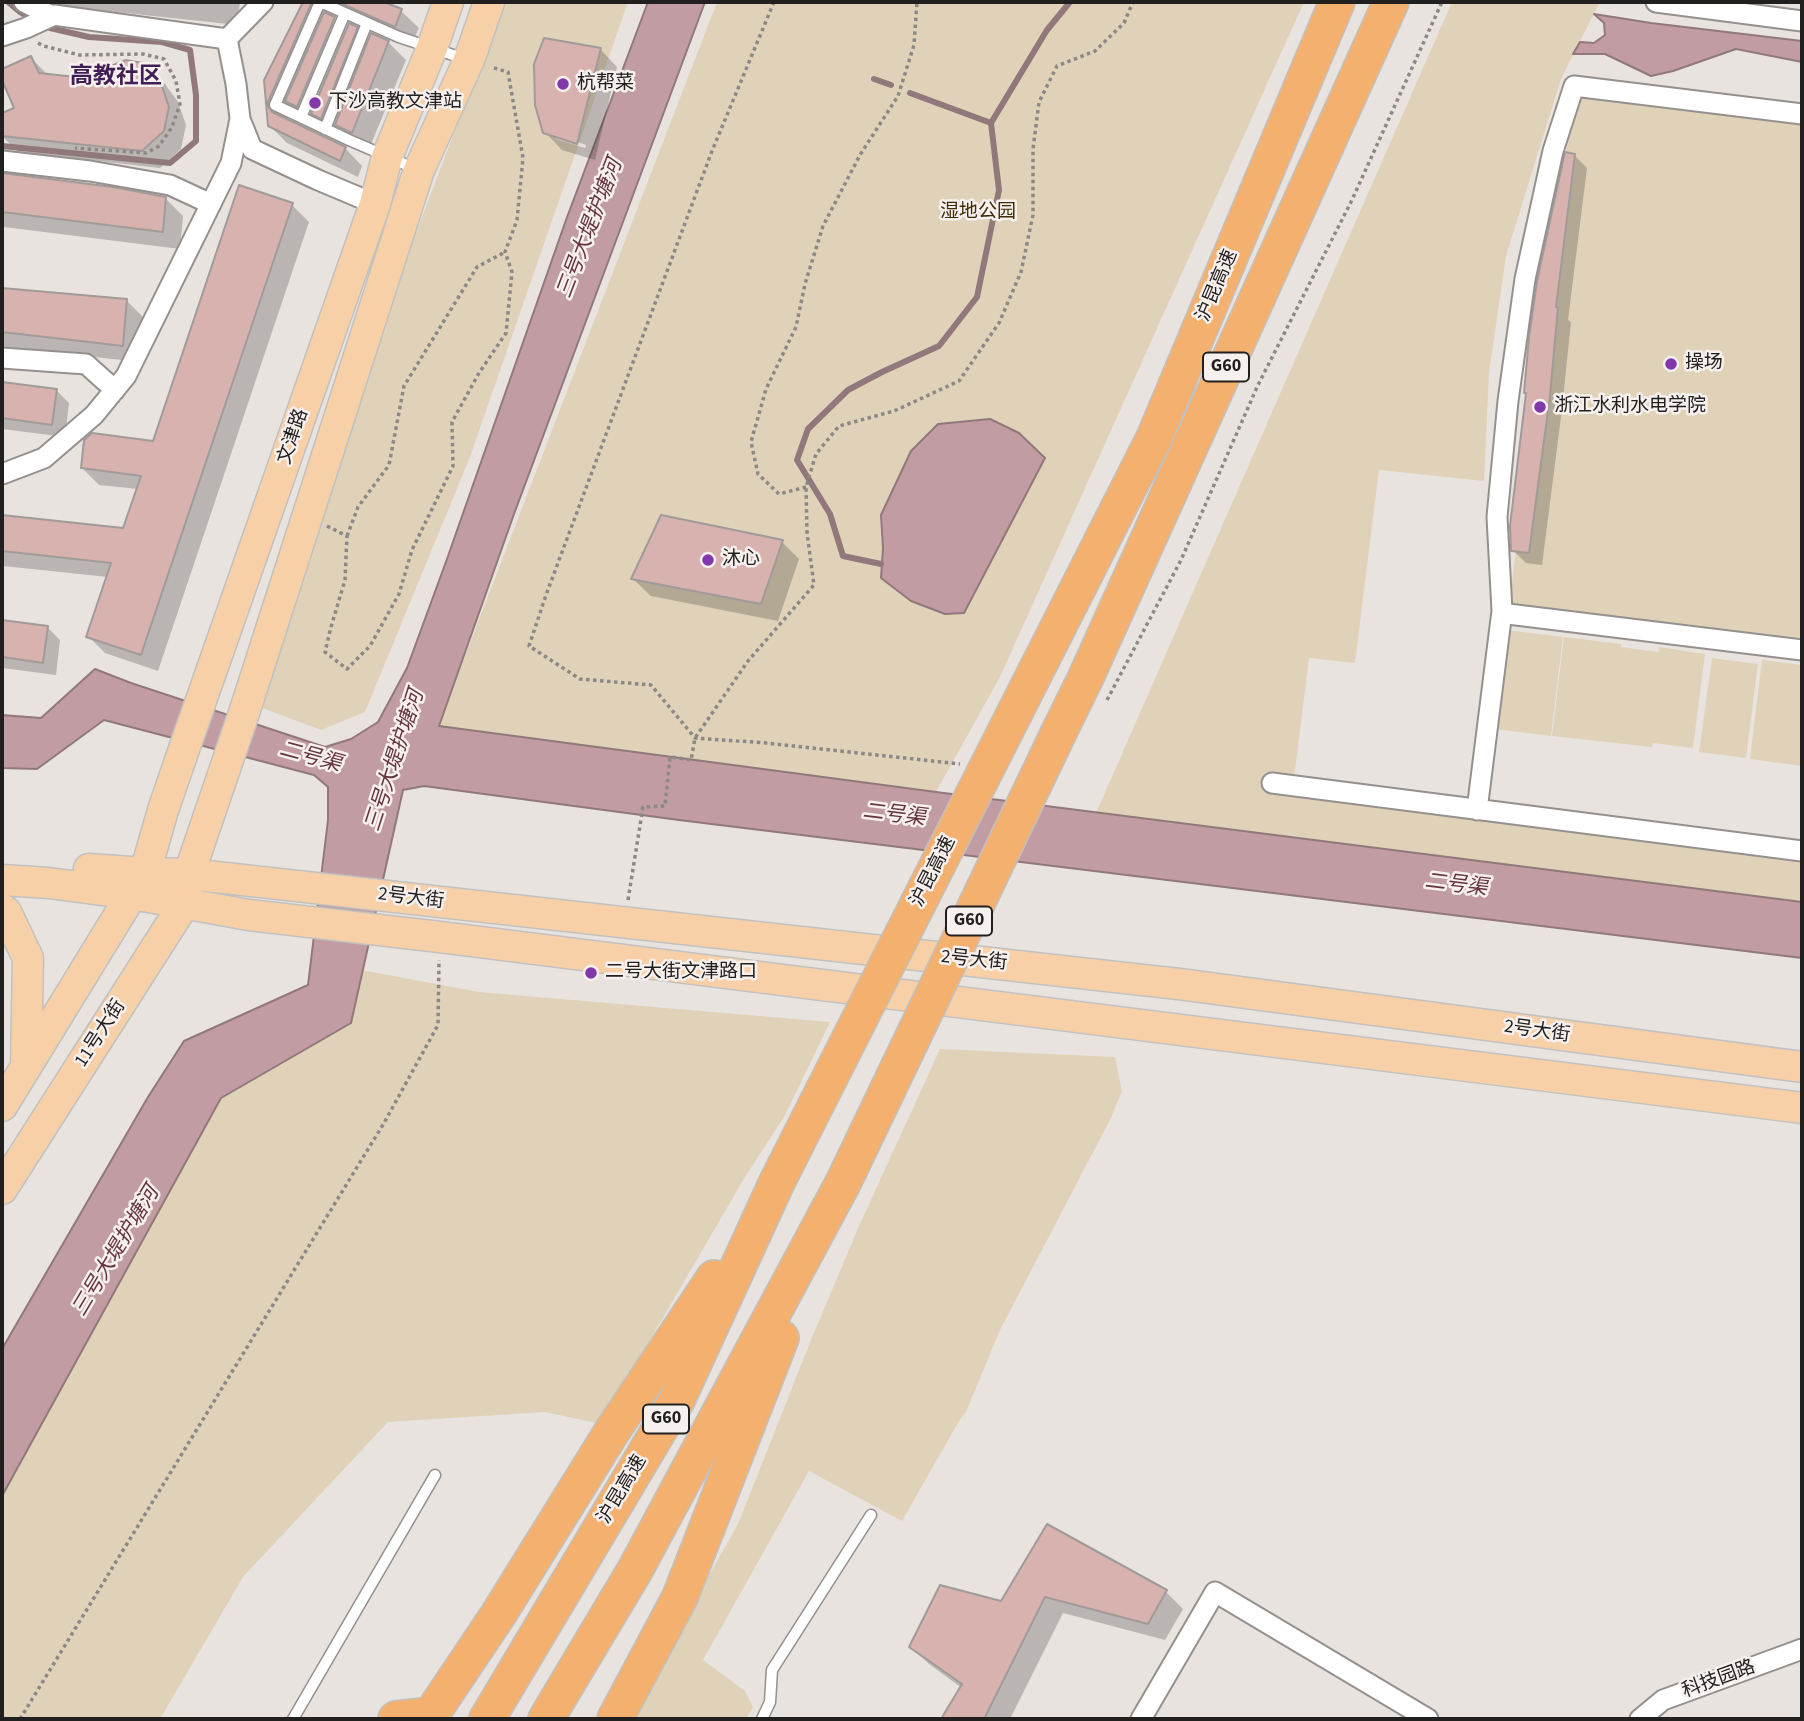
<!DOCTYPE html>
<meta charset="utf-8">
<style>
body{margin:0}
#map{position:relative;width:1804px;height:1721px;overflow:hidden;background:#e9e3e0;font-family:"Source Sans 3",sans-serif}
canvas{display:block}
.frame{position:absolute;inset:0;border:4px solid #22201f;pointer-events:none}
</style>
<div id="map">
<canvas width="1804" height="1721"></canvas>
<div class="frame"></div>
</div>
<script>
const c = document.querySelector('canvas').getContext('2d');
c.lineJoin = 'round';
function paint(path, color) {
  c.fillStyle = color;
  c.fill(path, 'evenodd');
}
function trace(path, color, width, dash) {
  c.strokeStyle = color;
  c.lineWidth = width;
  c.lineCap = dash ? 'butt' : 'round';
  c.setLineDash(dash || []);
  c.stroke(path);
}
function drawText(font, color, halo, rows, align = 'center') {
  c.font = font + ' "Source Sans 3","Noto Sans SC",sans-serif';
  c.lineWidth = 5;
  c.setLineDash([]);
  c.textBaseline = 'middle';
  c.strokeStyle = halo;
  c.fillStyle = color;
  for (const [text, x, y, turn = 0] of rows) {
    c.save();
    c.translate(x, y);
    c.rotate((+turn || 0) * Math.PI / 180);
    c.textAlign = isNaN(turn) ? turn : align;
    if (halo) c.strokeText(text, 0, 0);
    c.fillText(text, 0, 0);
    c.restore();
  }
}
paint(new Path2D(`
 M 504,2 L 628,2 L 470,457 L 365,712 L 321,730 L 238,699 Z
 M 717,2 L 1304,2 L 1000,677 L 936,792 L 438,726 Z
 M 1452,2 L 1600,2 L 1561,79 L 1506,256 L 1489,373 L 1484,481 L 1379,470 L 1355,663 L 1309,658 L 1293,786 L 1802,853 L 1802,902 L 1096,813 Z
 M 1574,86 L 1802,114 L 1802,650 L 1508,614 Z
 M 1507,630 L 1563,637 L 1551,736 L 1494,729 Z
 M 1564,637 L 1621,644 L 1621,647 L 1658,652 L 1659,647 L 1705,654 L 1693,748 L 1653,743 L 1652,747 L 1552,736 Z
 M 1712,658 L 1758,664 L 1746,758 L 1699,752 Z
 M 1762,660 L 1802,665 L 1802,766 L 1750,759 Z
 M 351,968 L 479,992 L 830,1022 L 784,1117 L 745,1177 L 601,1424 L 545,1412 L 388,1422 L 243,1577 L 160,1719 L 2,1719 L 2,1420 L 189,1068 Z
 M 940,1049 L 1115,1057 L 1122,1091 L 1111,1118 L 1000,1330 L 966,1412 L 959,1421 L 902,1521 L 809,1471 L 703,1660 L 745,1691 L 753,1707 L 746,1719 L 634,1719 L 636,1704 L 738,1524 L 811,1340 L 859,1226 Z`), '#e0d2b9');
const water = new Path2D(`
 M 648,2 L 705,2 L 514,514 L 439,726 L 936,792 L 1802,902 L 1802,958 L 679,820 L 424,786 L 403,790 L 351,1023 L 221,1098 L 2,1496 L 2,1349 L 148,1097 L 184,1041 L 308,985 L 328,820 L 328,787 L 314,775 L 104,720 L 37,769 L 2,768 L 2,715 L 41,718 L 95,669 L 131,683 L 325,747 L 351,739 L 378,722 L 407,668 L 447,559 L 566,220 Z
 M 1594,14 L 1651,23 L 1802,41 L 1802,62 L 1736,49 L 1673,71 L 1651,76 L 1605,54 L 1573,54 L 1580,42 L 1594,43 L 1605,35 L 1604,23 Z
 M 990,419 L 1019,433 L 1045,458 L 964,613 L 945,614 L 911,601 L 881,578 L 883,548 L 881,515 L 911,451 L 938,424 Z`);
paint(water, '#c19da3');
trace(water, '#91787b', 2);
paint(new Path2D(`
 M 23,2 L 240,2 L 237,25 Z
 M 305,2 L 380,2 L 401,11 L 419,28 L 412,43 L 334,12 L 330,17 L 334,18 L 347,31 L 356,28 L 370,41 L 388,42 L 406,60 L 369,149 L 354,142 L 341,129 L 339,135 L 330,131 L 317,118 L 315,123 L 304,118 L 291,105 L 285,120 L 345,148 L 362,166 L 358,177 L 287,143 L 270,126 L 266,81 Z
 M 600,49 L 617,67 L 595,160 L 562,150 L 545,132 ZM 556,135 L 586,145 L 585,148 L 556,139 Z
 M 31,58 L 48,75 L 116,83 L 147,66 L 165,84 L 178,102 L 186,125 L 181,149 L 160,168 L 18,152 L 2,136 L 2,115 L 16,109 L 2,76 L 2,70 Z
 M 1574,155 L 1587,168 L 1568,320 L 1571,322 L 1562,409 L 1542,565 L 1526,563 L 1513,550 Z
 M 2,175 L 113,189 L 165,198 L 183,216 L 180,249 L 4,227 L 2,224 Z
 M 292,205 L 309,222 L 158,671 L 105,653 L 88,636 L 108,577 L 3,566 L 2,517 L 124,530 L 138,489 L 99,485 L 82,468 L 154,442 Z
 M 2,290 L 126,300 L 144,318 L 140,362 L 2,347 Z
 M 2,384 L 56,390 L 69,403 L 65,437 L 2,429 Z
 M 782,542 L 799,559 L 778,621 L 651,596 L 633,579 Z
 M 2,621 L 48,628 L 60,640 L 56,675 L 2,668 Z
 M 1048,1527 L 1166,1592 L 1183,1609 L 1165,1640 L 1063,1613 L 1010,1719 L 943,1719 L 962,1688 L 929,1664 L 911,1647 L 1002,1603 Z`), '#0003');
trace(new Path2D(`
 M 8,2 L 20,12 L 35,20
 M 874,79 L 891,85
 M 910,93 L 991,123
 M 2,146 L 170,163 L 196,141 L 196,95 L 190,50 L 162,42 L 89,37 L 50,28 L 45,25
 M 881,564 L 843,556 L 830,514 L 797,460 L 808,429 L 848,390 L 882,372 L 939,346 L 977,297 L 999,190 L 991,123 L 1047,30 L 1070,2`), '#91787b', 6);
const building = new Path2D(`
 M 303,2 L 312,2 L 268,102 L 268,106 L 272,112 L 346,147 L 340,161 L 268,126 L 264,80 Z
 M 338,2 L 384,2 L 402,9 L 395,27 Z
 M 324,12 L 335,17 L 297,107 L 285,101 Z
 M 349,23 L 358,27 L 321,119 L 311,114 Z
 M 371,33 L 389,41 L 352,133 L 335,125 Z
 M 544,38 L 601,48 L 577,144 L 543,133 L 535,105 L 534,64 Z
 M 31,56 L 39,73 L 113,81 L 108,67 L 126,60 L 148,64 L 161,83 L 169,107 L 164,131 L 142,151 L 2,136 L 2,113 L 14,108 L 2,80 L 2,69 Z
 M 1565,152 L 1575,154 L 1556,307 L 1558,307 L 1550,396 L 1529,553 L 1511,551 L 1510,526 L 1526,393 L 1524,393 L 1529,337 L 1537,281 Z
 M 2,173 L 113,187 L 166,197 L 163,232 L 2,212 Z
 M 239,185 L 293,203 L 141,655 L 86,637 L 111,563 L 2,551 L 2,515 L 123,528 L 141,476 L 81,468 L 84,440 L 92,433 L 153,441 Z
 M 2,288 L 127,299 L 123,346 L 2,332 Z
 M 2,382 L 57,389 L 52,425 L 2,418 Z
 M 661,515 L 783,540 L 761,604 L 631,579 Z
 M 2,620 L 48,626 L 43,663 L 2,657 Z
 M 1047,1524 L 1167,1590 L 1148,1624 L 1045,1597 L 984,1719 L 941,1719 L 962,1684 L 909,1647 L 940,1585 L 1001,1601 Z`);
paint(building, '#d7b2ae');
trace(building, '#a09a99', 2);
const service = new Path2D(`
 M 301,117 L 345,13
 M 325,129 L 367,23
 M 416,169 L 349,140 L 275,105 L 320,2 L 399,37 L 465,59
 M 293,1719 L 435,1475
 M 762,1719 L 770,1702 L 772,1670 L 871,1515`);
const minor = new Path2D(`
 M 24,2 L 52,16 L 54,15 L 227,39
 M 1656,2 L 1802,21
 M 2,36 L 26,28 L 52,16
 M 240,119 L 252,149 L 318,180 L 375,204
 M 2,161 L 90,171 L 170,185 L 211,204
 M 2,358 L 86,364 L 115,390
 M 2,474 L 44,458 L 94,415 L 126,376 L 231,163 L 240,119 L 236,84 L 227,39 L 263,2
 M 1508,614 L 1802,650
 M 1272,783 L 1802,851
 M 1477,810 L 1502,611 L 1497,517 L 1508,401 L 1525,279 L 1553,151 L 1574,86 L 1802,114
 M 1141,1719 L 1215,1592 L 1428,1719
 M 1640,1719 L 1663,1700 L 1802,1649`);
const primary = new Path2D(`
 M 89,869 L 145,873 L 189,874 L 1179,984 L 1802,1067
 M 2,880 L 49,883 L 132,894 L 249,915 L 440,937 L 1802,1108
 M 2,909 L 6,912 L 28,958 L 26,1066
 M 2,1106 L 145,873 L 163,810 L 183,752 L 375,204 L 387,157 L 432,48 L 448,2
 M 2,1189 L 184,904 L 189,874 L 244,713 L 419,170 L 469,60 L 489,2`);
const motorway = new Path2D(`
 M 1006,730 L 1154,438 L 1337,2
 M 1059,732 L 1086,677 L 1391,2
 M 396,1719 L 431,1715 L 498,1615 L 611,1433 L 714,1278
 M 487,1719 L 677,1400 L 777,1182 L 817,1103
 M 546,1719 L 635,1570 L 843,1183 L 878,1110
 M 615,1719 L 680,1597 L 781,1338`);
trace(service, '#95908d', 13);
trace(minor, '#95908d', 23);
trace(primary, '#c1c1c0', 33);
trace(motorway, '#c1c1c0', 38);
trace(new Path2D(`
 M 774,2 L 712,151 L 546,595 L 529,646 L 580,679 L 651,685 L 695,738 L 766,743 L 960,764
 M 38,43 L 44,46 L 79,55 L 143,54 L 164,59 L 176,81 L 180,104 L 172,127 L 159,146 L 146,153 L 75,148
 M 806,487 L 779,494 L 758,474 L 751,442 L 766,389 L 796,327 L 805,284 L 823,226 L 860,155 L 898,96 L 914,45 L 917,2
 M 327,526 L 347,536 L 345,580 L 331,627 L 325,652 L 347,669 L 370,646 L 399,594 L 412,550 L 453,466 L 452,422 L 479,373 L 506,333 L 512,272 L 505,252 L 517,220 L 523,158 L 508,72 L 491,67
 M 347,536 L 358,507 L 389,465 L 404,386 L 477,267 L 505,252
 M 1107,700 L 1181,560 L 1258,385 L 1351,202 L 1442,2
 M 628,900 L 643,807 L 665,806 L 670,757 L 691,760 L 695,738 L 748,661 L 814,585 L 807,533 L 806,487 L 816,454 L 839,426 L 894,411 L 959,381 L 999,323 L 1021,272 L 1033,215 L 1033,149 L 1039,102 L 1057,66 L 1095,51 L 1124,23 L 1133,2
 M 20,1719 L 384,1123 L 438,1025 L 439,960`), '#8c8886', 3.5, [3.5, 3.5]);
trace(service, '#fff', 10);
trace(minor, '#fff', 19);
trace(primary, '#f8d0a8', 30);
trace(motorway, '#f4b06e', 35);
const motorwayBridge = new Path2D(`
 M 817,1103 L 1006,730
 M 878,1110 L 1059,732`);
trace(motorwayBridge, '#c1c1c0', 38, []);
trace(motorwayBridge, '#f4b06e', 35);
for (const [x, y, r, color] of [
 [563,84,7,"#8238aa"],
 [315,103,7,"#8238aa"],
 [1671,364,7,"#8238aa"],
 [1540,407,7,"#8238aa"],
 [708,560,7,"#8238aa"],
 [591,973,7,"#8238aa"]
]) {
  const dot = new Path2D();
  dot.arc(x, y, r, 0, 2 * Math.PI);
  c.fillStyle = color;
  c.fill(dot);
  trace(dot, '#f6f0ee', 2.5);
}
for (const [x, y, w] of [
 [1226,367,46],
 [969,921,46],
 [666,1419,46]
]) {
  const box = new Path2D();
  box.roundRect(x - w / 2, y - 14.5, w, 29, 5);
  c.fillStyle = '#f6f0ee';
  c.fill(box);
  trace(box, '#22201f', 2);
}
drawText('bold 18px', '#22201f', null, [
 ["G60",1226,367],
 ["G60",969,921],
 ["G60",666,1419]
]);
drawText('19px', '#22201f', '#f6f0ee', [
 ["杭帮菜",577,84],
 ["下沙高教文津站",329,103],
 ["操场",1685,364],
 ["浙江水利水电学院",1554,407],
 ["沐心",722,560],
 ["二号大街文津路口",605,973]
], 'left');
drawText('19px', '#3f2d06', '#f6f0ee', [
 ["湿地公园",978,213]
]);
drawText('19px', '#22201f', '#f6f0ee', [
 ["沪昆高速",1218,286,-67],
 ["文津路",294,437,-71],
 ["沪昆高速",934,872,-63],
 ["2号大街",411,899,7],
 ["2号大街",974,961,6],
 ["2号大街",1537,1032,8],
 ["11号大街",101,1034,-57],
 ["沪昆高速",623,1490,-59],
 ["科技园路",1719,1680,-20]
]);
drawText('italic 21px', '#66343e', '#f6f0ee', [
 ["三号大堤护塘河",591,229,-69],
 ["二号渠",310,758,15],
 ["三号大堤护塘河",396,761,-72],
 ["二号渠",894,816,7],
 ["二号渠",1456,886,7],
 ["三号大堤护塘河",117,1252,-59]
]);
drawText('bold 23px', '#411e55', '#f6f0ee', [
 ["高教社区",116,78]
]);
</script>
